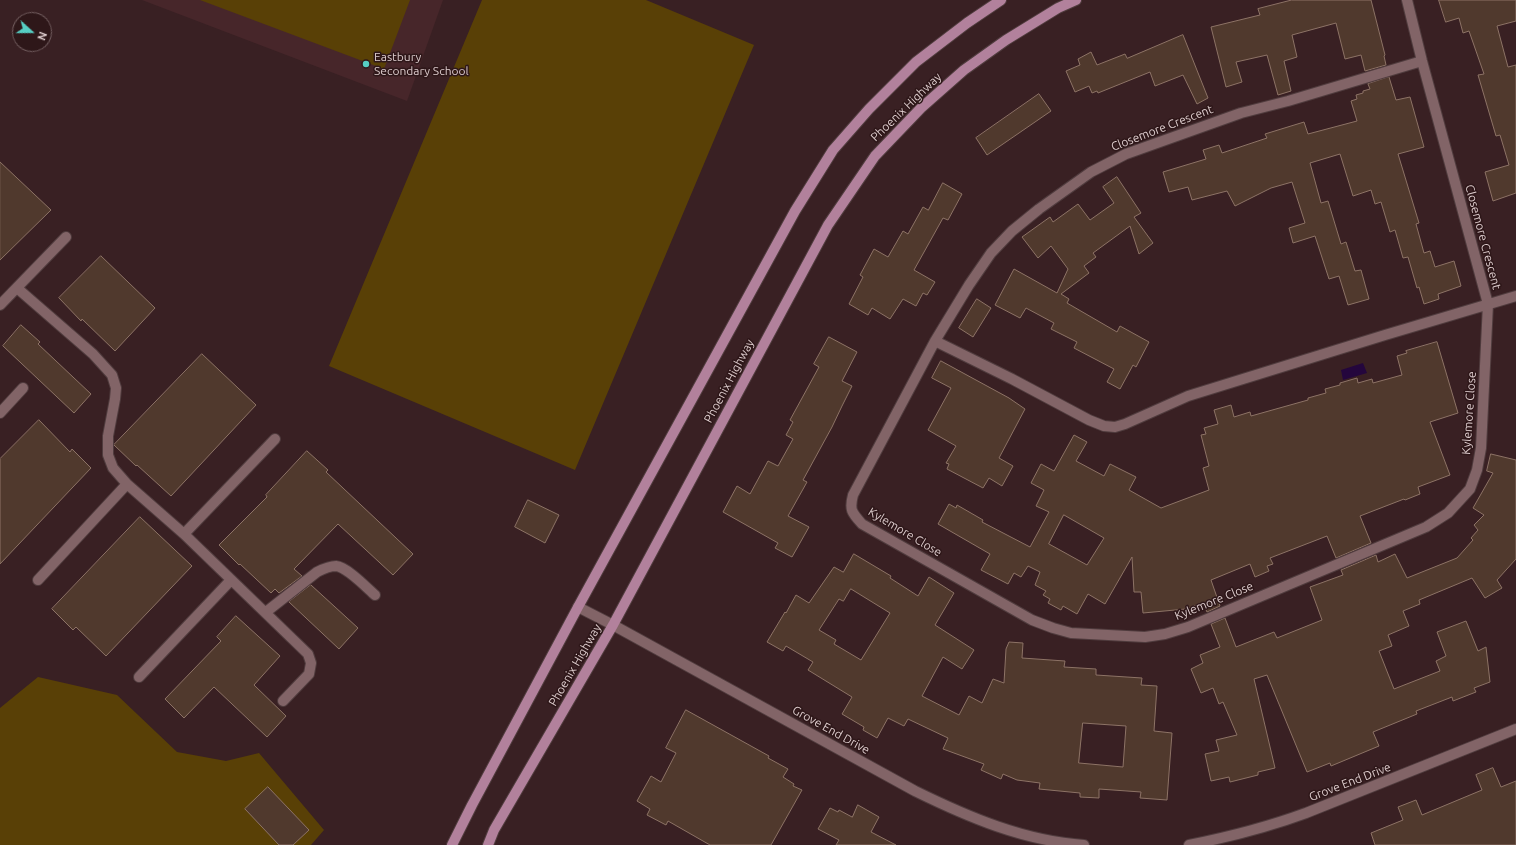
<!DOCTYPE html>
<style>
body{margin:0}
#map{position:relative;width:1516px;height:845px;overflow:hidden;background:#392023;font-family:Ubuntu,sans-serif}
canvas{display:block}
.north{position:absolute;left:12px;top:12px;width:40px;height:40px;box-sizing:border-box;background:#2e1719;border:1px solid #745f61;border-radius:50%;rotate:111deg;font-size:11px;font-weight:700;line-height:16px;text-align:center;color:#ddcccd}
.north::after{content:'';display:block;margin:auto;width:14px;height:18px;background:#56cec3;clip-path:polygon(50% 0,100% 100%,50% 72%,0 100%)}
</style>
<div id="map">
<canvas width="1516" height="845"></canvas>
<div class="north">N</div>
</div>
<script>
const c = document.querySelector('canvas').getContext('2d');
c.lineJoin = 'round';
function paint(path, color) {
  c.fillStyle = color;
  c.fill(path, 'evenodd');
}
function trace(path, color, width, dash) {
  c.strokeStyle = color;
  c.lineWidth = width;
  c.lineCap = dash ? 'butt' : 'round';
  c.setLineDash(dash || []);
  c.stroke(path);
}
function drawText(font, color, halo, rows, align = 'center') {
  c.font = font + ' Ubuntu,sans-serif';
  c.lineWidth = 3;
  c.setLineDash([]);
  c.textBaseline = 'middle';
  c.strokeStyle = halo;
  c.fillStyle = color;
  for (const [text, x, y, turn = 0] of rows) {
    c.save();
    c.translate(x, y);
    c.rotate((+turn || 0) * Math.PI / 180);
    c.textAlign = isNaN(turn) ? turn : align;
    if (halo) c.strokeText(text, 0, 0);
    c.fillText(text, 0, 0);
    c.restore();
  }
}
paint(new Path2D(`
 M 142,0 L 443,0 L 407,101 Z`), '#47262a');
paint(new Path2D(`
 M 200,0 L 410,0 L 384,69 Z
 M 482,0 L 646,0 L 754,45 L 575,470 L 329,366 Z
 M 38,677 L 117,695 L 177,752 L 226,761 L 259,753 L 324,830 L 311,845 L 0,845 L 0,708 Z`), '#594006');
paint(new Path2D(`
 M 1363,363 L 1367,373 L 1343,380 L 1341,370 Z`), '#24063d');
const building = new Path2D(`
 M 1292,0 L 1371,0 L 1385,55 L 1384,56 L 1386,65 L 1365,71 L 1361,55 L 1345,59 L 1336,23 L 1292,35 L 1297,57 L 1284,61 L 1291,91 L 1278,95 L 1267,55 L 1236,62 L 1242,82 L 1226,87 L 1211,27 L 1260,15 L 1258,9 Z
 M 1439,0 L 1516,0 L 1516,21 L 1497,26 L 1508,67 L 1516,65 L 1516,193 L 1493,201 L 1485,172 L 1509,165 L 1500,135 L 1496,136 L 1478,75 L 1484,74 L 1469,31 L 1463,33 L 1459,18 L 1446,22 Z
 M 1183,35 L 1208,98 L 1197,104 L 1183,75 L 1155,86 L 1150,72 L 1098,93 L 1097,91 L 1092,93 L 1089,86 L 1075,92 L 1066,71 L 1080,65 L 1078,59 L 1091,52 L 1097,65 L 1125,54 L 1127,58 Z
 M 1389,77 L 1396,100 L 1410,97 L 1424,147 L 1398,154 L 1419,223 L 1416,224 L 1424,253 L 1430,251 L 1435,267 L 1454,261 L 1461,286 L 1438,294 L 1439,299 L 1424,304 L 1419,287 L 1417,288 L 1408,257 L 1403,258 L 1395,230 L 1390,232 L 1381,202 L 1375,204 L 1371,190 L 1353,196 L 1340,154 L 1310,163 L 1321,203 L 1328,201 L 1341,244 L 1346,242 L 1355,271 L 1361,270 L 1369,299 L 1348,305 L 1339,276 L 1329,279 L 1315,236 L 1293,243 L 1289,228 L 1305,223 L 1292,182 L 1271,188 L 1235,206 L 1227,191 L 1192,200 L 1188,187 L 1169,192 L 1163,172 L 1206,159 L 1203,150 L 1219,145 L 1222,153 L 1267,138 L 1265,134 L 1304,122 L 1308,134 L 1357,121 L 1351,101 L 1357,99 L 1356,95 L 1363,93 L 1363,91 L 1370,89 L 1368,84 Z
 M 1039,94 L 1051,111 L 987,155 L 976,138 Z
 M 0,162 L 51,210 L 0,260 Z
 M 1117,177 L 1141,213 L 1134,217 L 1153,243 L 1139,254 L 1130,226 L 1093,253 L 1096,257 L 1084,266 L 1089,273 L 1061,294 L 1069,299 L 1067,303 L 1117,332 L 1120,326 L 1149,342 L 1136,367 L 1133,365 L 1120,389 L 1107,382 L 1114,369 L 1074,348 L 1077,342 L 1051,329 L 1054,323 L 1026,308 L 1020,318 L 995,305 L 1014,269 L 1057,293 L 1068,269 L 1051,246 L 1038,258 L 1022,237 L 1050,217 L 1053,222 L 1078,204 L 1090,220 L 1114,203 L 1103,187 Z
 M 943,183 L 962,194 L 948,220 L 943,218 L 914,270 L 935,282 L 927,295 L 923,293 L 916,306 L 903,299 L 890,319 L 872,308 L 868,315 L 849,304 L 863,277 L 860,275 L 874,249 L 888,257 L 903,231 L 908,234 L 923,207 L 928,210 Z
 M 101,256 L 155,308 L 115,351 L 82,319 L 81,321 L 59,298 Z
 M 977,299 L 991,308 L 973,337 L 959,328 Z
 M 21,325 L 40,342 L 38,344 L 91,394 L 74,413 L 3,346 Z
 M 829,337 L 857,352 L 842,381 L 852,386 L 842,406 L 832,427 L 803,480 L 807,482 L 788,516 L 809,527 L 792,557 L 775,548 L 778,543 L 723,512 L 737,486 L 750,494 L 768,461 L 778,466 L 793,439 L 786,435 L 793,422 L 790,420 L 819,367 L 814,364 Z
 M 1437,342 L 1458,413 L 1430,422 L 1450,475 L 1418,487 L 1420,494 L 1405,500 L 1404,499 L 1360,516 L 1371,543 L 1336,558 L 1327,536 L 1270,558 L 1273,564 L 1267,566 L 1269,571 L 1255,577 L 1250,564 L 1211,580 L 1220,606 L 1207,612 L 1203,603 L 1186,609 L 1143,613 L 1141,592 L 1134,592 L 1132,557 L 1105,604 L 1088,594 L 1077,614 L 1063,606 L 1061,610 L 1048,603 L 1050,599 L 1043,595 L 1046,591 L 1035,585 L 1040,572 L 1028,566 L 1021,577 L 1014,573 L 1008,584 L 981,570 L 990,554 L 938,524 L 949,504 L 956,508 L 957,505 L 983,520 L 982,522 L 1030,547 L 1049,512 L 1036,506 L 1044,490 L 1031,483 L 1041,464 L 1054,471 L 1074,435 L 1087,442 L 1076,461 L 1104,476 L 1110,464 L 1136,477 L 1129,490 L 1161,508 L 1209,490 L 1203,468 L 1209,466 L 1201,435 L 1206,434 L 1204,428 L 1218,424 L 1214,410 L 1231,405 L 1234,417 L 1250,412 L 1251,416 L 1308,400 L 1308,398 L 1326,393 L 1325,389 L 1340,385 L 1340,383 L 1357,378 L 1358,383 L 1372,379 L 1373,383 L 1402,375 L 1397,356 L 1407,353 L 1406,351 ZM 1064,515 L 1104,538 L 1087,565 L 1049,544 Z
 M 202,354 L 256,405 L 171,496 L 137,465 L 136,466 L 114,445 Z
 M 941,361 L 1009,398 L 1025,409 L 999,458 L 1013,466 L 1002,486 L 989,478 L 983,488 L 947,469 L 949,464 L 946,463 L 956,446 L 928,430 L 951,388 L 932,378 Z
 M 39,420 L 70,452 L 72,449 L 91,468 L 0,564 L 0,459 Z
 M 307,451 L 328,470 L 326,472 L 413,554 L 393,575 L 338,524 L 294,569 L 302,576 L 279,593 L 275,589 L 271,593 L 240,564 L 239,565 L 219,545 L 267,497 L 266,495 Z
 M 1491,454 L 1516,460 L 1516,559 L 1497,580 L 1502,588 L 1485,598 L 1472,578 L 1419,600 L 1420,604 L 1403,611 L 1409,626 L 1388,635 L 1392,646 L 1379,651 L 1394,689 L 1440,671 L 1436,661 L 1446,656 L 1437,632 L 1466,621 L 1478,651 L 1486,647 L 1490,682 L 1474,688 L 1476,692 L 1453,701 L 1452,697 L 1416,711 L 1417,714 L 1373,732 L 1379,746 L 1331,766 L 1330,763 L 1307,772 L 1267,675 L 1254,679 L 1275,768 L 1258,772 L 1258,775 L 1230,782 L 1229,777 L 1211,781 L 1205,754 L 1219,751 L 1216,740 L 1237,735 L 1223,702 L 1219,704 L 1213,688 L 1201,693 L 1191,669 L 1203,663 L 1200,655 L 1220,647 L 1211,624 L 1225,618 L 1236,647 L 1274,632 L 1277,638 L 1322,620 L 1310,587 L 1343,575 L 1341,570 L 1376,555 L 1378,562 L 1395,554 L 1407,578 L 1457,558 L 1473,540 L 1471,538 L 1478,530 L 1474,525 L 1484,515 L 1473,508 L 1493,473 L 1487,471 Z
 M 528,500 L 559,515 L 545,543 L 515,527 Z
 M 140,517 L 192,566 L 106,656 L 76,627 L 73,630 L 52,609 Z
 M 854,554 L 891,576 L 890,578 L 918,596 L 929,577 L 954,593 L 935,625 L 974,650 L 962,669 L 943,657 L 922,696 L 959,715 L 969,696 L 982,703 L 993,679 L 1004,683 L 1006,649 L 1009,642 L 1023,643 L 1022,658 L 1065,661 L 1064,667 L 1096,669 L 1096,675 L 1142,678 L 1141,685 L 1157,686 L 1154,731 L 1172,733 L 1167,800 L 1140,798 L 1141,792 L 1099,789 L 1099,798 L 1080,797 L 1080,793 L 1039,789 L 1040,783 L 1017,780 L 1003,774 L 1001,779 L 981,770 L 984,764 L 943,749 L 948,738 L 908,719 L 904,726 L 888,718 L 877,738 L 863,730 L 864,727 L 842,714 L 852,697 L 808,670 L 813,662 L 786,646 L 783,651 L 767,642 L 785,612 L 786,613 L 796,595 L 809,603 L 834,567 L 843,572 ZM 851,589 L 890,613 L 861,660 L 834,644 L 836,640 L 819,630 L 839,599 L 843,601 ZM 1083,723 L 1126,726 L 1123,767 L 1079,763 Z
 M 311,585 L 358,628 L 339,649 L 289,602 Z
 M 236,616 L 280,656 L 254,685 L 286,716 L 267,737 L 214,687 L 184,718 L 165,699 L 221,641 L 217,637 Z
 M 686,710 L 769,756 L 768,758 L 788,769 L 783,777 L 794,784 L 793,786 L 802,790 L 771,845 L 710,845 L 668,821 L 666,825 L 647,815 L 650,809 L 637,801 L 651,776 L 661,782 L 676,753 L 666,748 Z
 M 1493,768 L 1501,787 L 1516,781 L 1516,845 L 1375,845 L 1371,833 L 1403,820 L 1398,807 L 1416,800 L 1422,815 L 1482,790 L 1476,775 Z
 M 268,787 L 309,830 L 293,845 L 279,845 L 245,809 Z
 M 858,805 L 879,817 L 871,832 L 896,845 L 836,845 L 839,840 L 818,829 L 830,808 L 838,812 L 839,810 L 852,817 Z`);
paint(building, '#50392d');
trace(building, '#8d7366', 1);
const minor = new Path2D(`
 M 1407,0 L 1422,61 L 1488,304 L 1481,448 L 1477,470 L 1470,489 L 1448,513 L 1426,527 L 1188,627 L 1165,634 L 1145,637 L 1071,633 L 1053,628 L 1032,620 L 862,524 C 852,513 849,510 853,495 L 935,341 L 969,285 L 991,253 L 1012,231 L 1039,209 L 1091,172 L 1126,154 L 1241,113 L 1288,101 L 1422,61
 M 17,288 L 93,354 L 112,375 L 116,388 L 115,399 L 108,436 L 108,455 L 113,468 L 127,484 L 184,534 L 308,654 L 311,663 L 309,674 L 283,701
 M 0,305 L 66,237
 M 935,341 L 1012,379 L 1089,420 L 1104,426 L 1115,427 L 1125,424 L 1188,396 L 1385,335 L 1516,296
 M 0,413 L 23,388
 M 184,534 L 275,439
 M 38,580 L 127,484
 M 578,607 L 613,625 L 915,791 C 968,817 1024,841 1084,845
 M 266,612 L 317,572 C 323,569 329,566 336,566 C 347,567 366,587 375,595
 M 139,677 L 231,580
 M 1189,845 C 1229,837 1268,827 1306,813 L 1516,729`);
const major = new Path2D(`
 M 452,845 L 472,805 L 578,607 L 795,211 L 833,150 L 869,109 L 916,62 L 967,23 L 1001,0
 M 488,845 L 494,830 L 613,625 L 828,225 L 875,156 L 921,108 L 964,70 L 1006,40 L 1058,8 L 1076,0`);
trace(minor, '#503c3e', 12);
trace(major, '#503c3e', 12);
trace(minor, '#826467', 10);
trace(major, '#b2819c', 10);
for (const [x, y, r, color] of [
 [366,64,4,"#56cec3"]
]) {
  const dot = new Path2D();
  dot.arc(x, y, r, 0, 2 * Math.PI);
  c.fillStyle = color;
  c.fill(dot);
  trace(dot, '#2e1719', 1.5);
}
drawText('12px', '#ddcccd', '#2e1719', [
 ["Eastbury",374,57],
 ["Secondary School",374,71]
], 'left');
drawText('12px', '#ddcccd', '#2e1719', [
 ["Phoenix Highway",906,107,-44],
 ["Closemore Crescent",1162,128,-21],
 ["Closemore Crescent",1483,237,75],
 ["Phoenix Highway",729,381,-62],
 ["Kylemore Close",1469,413,-86],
 ["Kylemore Close",905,532,31],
 ["Kylemore Close",1214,601,-22],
 ["Phoenix Highway",575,665,-60],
 ["Grove End Drive",831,730,29],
 ["Grove End Drive",1350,782,-21]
]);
</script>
